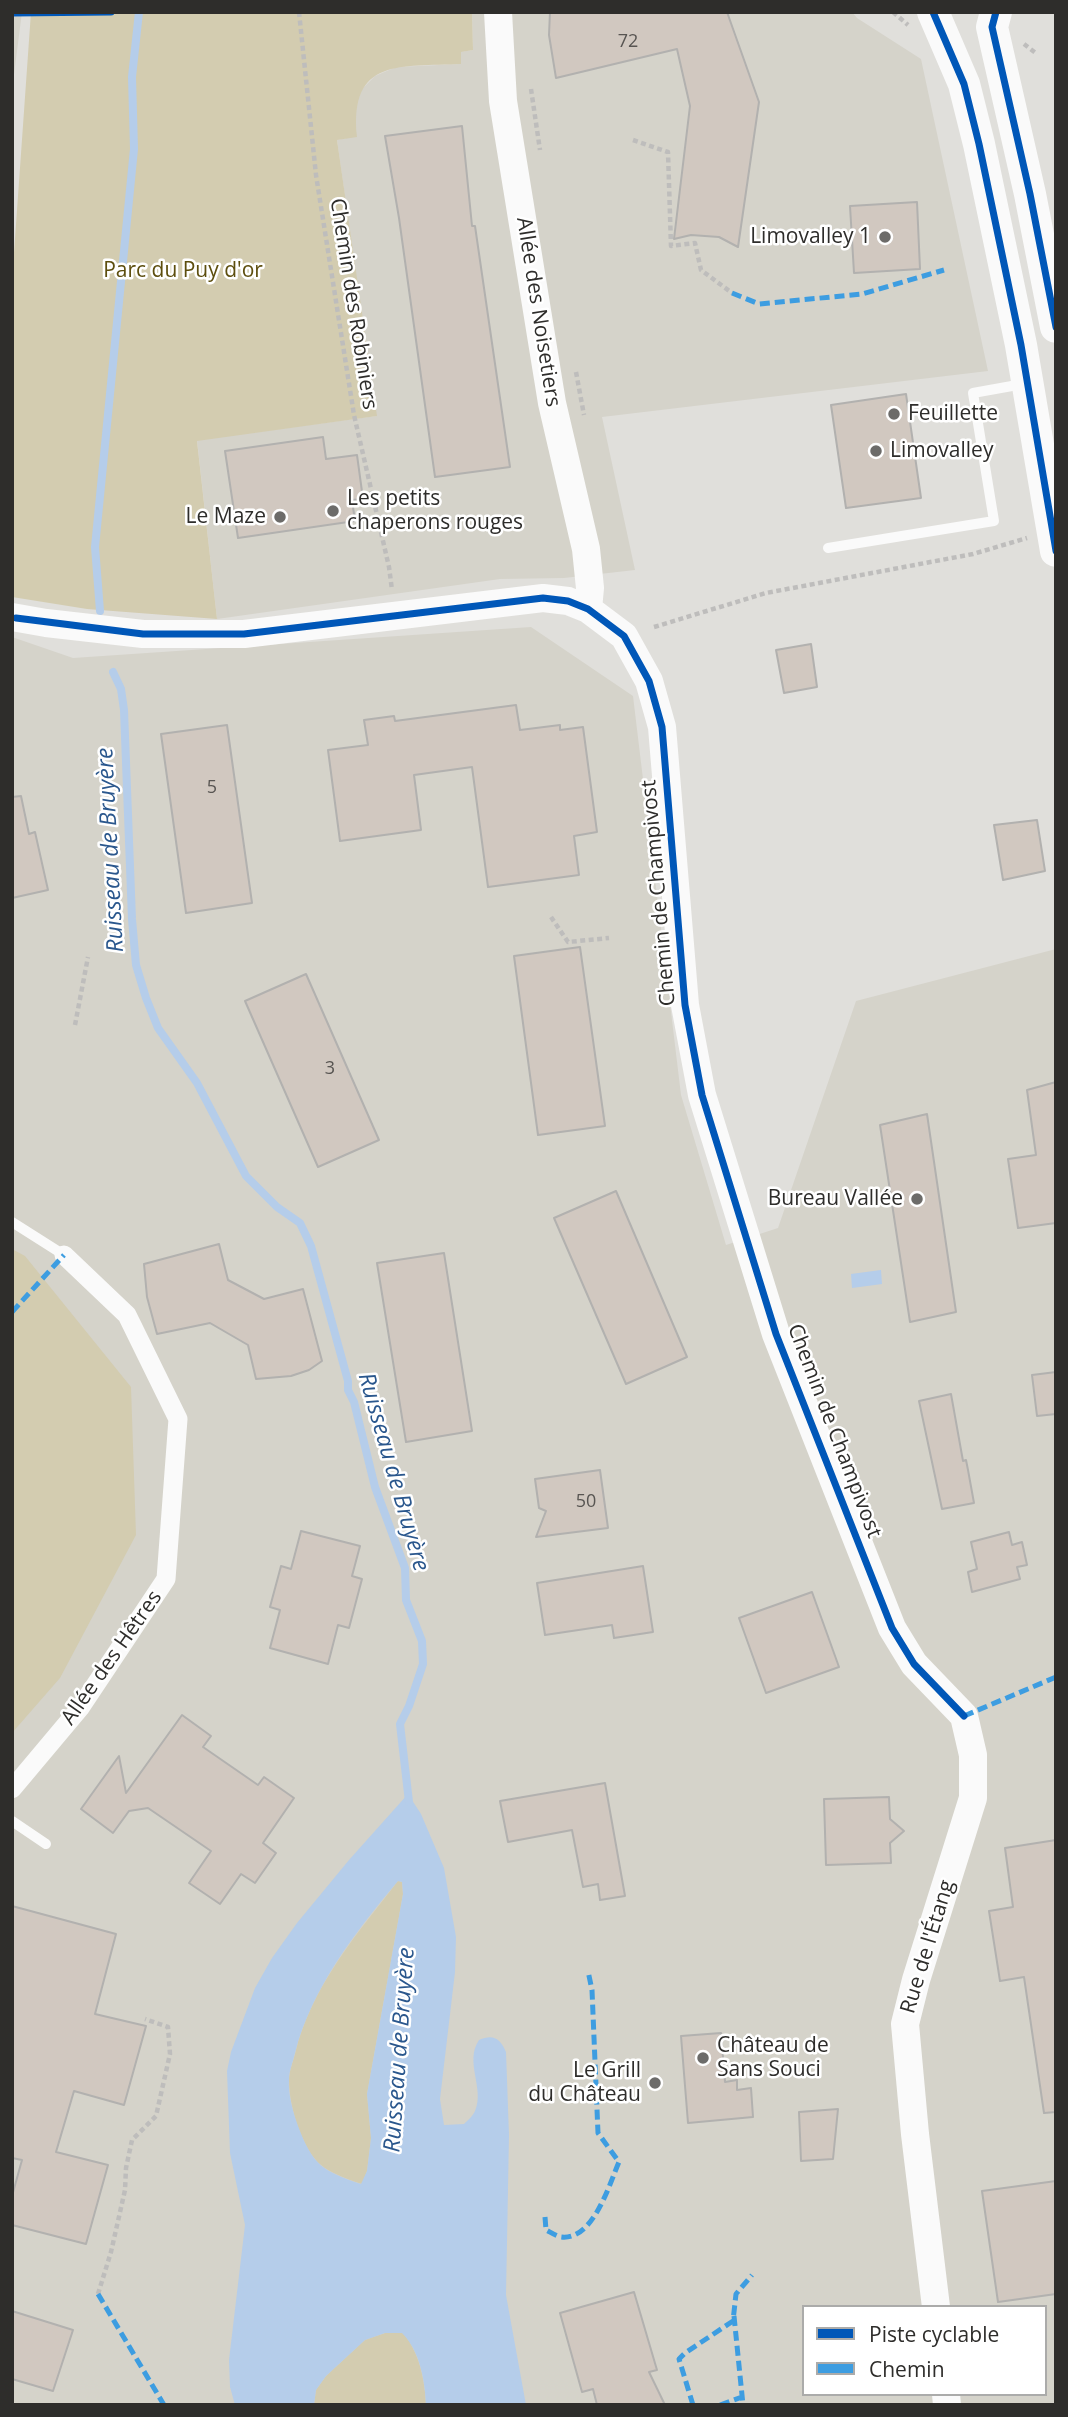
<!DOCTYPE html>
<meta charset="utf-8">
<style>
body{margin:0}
#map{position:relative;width:1068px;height:2417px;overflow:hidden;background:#e0dfdb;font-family:"Open Sans",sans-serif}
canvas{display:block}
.frame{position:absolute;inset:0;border:14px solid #2e2d2b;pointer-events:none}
.legend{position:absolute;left:802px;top:2305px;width:245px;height:91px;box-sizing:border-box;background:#fff;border:2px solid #ababaa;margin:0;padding:9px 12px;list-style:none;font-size:21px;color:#2e2d2b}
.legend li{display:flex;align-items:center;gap:14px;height:35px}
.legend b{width:35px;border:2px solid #ababaa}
</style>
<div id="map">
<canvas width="1068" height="2417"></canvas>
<div class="frame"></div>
<ul class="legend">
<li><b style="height:9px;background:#0057b8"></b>Piste cyclable</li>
<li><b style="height:9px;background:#3d9de1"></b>Chemin</li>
</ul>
</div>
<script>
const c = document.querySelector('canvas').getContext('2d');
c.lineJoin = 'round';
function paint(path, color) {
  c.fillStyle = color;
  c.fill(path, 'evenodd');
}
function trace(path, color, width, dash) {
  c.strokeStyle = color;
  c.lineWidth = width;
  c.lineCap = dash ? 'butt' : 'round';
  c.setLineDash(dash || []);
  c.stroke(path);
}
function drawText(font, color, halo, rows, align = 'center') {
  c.font = font + ' "Open Sans",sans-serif';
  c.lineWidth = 5;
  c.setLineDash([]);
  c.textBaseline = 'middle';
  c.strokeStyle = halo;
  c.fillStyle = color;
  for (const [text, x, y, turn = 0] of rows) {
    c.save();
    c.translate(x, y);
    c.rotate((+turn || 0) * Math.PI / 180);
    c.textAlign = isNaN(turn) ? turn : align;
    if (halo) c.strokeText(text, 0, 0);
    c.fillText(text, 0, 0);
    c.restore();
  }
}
paint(new Path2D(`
 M 12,12 L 22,12 L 12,90 Z
 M 472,12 L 852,12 L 857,18 L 921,59 L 988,371 L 602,417 L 635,570 L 564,578 L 500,579 L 217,619 L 197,440 L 376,416 L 337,140 L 356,136 L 354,112 L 360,91 L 375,76 L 396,67 L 461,64 L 460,52 L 473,50 Z
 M 531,627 L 633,696 L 681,1095 L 726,1245 L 778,1228 L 856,1001 L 1056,949 L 1056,2405 L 12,2405 L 12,637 L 73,658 ZM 804,2307 L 1045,2307 L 1045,2394 L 804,2394 Z`), '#d5d3ca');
paint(new Path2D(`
 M 31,12 L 472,12 L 473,50 L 461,52 L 461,64 C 401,67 349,57 357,137 L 337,140 L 377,416 L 197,441 L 217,619 L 87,609 L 12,597 L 12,281 Z
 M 12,1249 L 25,1256 L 131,1387 L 136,1535 L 60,1678 L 12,1733 Z
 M 398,1881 L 402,1882 L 403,1894 L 367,2094 L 371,2138 L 367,2171 L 362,2184 C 324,2171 313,2166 298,2127 C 293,2113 289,2095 289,2080 C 289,2071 293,2062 295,2054 C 311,1987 357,1934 398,1881 Z
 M 385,2333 L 403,2333 C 419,2352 425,2380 426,2405 L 314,2405 L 316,2390 L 326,2376 L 365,2340 Z`), '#d3ccb0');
paint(new Path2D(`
 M 881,1270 L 882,1284 L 852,1288 L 851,1274 Z
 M 408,1794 L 421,1814 L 444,1868 L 456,1937 L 455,1972 L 440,2099 L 444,2125 L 464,2124 C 468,2120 473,2116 475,2111 C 485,2088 464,2062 479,2040 C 493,2034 500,2038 506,2052 L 509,2135 L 506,2295 L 526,2405 L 426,2405 C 425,2380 420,2351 402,2333 L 385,2333 L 365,2340 L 326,2376 L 316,2390 L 314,2405 L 235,2405 L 230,2387 L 229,2360 L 245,2225 L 230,2153 L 227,2071 L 231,2052 L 255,1988 L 272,1958 L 297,1923 L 349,1860 ZM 398,1881 L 402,1882 L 403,1894 L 367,2094 L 371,2138 L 367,2171 L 361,2184 C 323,2171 313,2166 298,2126 C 293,2112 288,2095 289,2079 C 289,2071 293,2062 295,2053 C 311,1989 356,1931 398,1881 Z`), '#b5cdea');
trace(new Path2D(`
 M 100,611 L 95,547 L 134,149 L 132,77 L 139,12
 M 113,672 L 121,689 L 124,710 L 132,919 L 136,965 L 146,998 L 158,1028 L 197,1083 L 246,1176 L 277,1207 L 300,1223 L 311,1246 L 348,1381 L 348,1390 L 354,1402 L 375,1487 L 405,1568 L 406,1600 L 422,1641 L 423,1664 L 409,1706 L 400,1724 L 409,1802`), '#b5cdea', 8);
const building = new Path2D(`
 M 550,12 L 727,12 L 759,102 L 738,247 L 719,237 L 691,235 L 674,239 L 690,106 L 677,49 L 556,78 L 549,35 Z
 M 462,126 L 472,226 L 475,226 L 510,467 L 435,477 L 399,218 L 385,136 Z
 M 917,202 L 920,269 L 854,273 L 850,206 Z
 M 906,394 L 921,498 L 846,508 L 831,405 Z
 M 323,437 L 326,459 L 357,455 L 363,499 L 352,500 L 355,521 L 238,538 L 225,451 Z
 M 811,644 L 817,687 L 784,693 L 776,650 Z
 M 516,705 L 520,730 L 560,725 L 560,730 L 583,727 L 597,832 L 574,836 L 579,875 L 488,887 L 472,767 L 414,775 L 421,830 L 340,841 L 328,750 L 368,745 L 364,720 L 394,716 L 395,721 Z
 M 227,725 L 252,903 L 186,913 L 161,734 Z
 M 21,796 L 29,834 L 35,832 L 48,890 L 12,898 L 12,797 Z
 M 1037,820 L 1045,871 L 1003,880 L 994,825 Z
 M 580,947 L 605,1126 L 538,1135 L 514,956 Z
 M 306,974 L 379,1140 L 318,1167 L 245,1001 Z
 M 1056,1082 L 1056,1223 L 1018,1228 L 1008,1159 L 1036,1155 L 1027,1090 Z
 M 927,1114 L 956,1312 L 910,1322 L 880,1125 Z
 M 616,1191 L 687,1357 L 626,1384 L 554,1218 Z
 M 219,1244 L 228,1280 L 264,1299 L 303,1289 L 322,1361 L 309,1370 L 291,1376 L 256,1379 L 248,1345 L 210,1323 L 157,1334 L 147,1297 L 144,1264 Z
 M 444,1253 L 472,1431 L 406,1442 L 377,1263 Z
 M 1056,1372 L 1056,1414 L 1037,1416 L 1032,1375 Z
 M 951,1394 L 963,1461 L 966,1460 L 968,1470 L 974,1503 L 942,1509 L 919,1401 Z
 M 600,1470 L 608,1528 L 536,1537 L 546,1511 L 539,1508 L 535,1479 Z
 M 301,1531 L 360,1546 L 352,1576 L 362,1579 L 349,1628 L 338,1625 L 328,1664 L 270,1648 L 280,1610 L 270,1607 L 281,1566 L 291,1569 Z
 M 1009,1532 L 1012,1545 L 1022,1542 L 1027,1565 L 1017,1567 L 1020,1579 L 972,1592 L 968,1572 L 977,1569 L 971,1542 Z
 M 643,1566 L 653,1632 L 614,1638 L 612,1625 L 545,1635 L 537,1583 Z
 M 812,1592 L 839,1667 L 766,1693 L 739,1618 Z
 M 182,1715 L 211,1736 L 203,1747 L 258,1785 L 264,1777 L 294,1798 L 263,1843 L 276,1853 L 255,1883 L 241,1874 L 220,1904 L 189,1883 L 211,1851 L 148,1808 L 129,1811 L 113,1833 L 81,1809 L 119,1756 L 126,1793 Z
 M 605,1783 L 625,1896 L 600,1900 L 598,1884 L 583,1887 L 572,1830 L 508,1842 L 500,1801 Z
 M 889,1797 L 890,1819 L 904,1831 L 890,1843 L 891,1863 L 826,1865 L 824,1799 Z
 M 1056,1840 L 1056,2112 L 1044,2113 L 1024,1977 L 1000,1981 L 989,1911 L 1013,1907 L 1005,1848 Z
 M 12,1906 L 116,1934 L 95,2014 L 146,2026 L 124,2105 L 74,2091 L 56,2152 L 108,2165 L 86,2244 L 12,2225 L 12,2196 L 22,2160 L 12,2158 Z
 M 721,2033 L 725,2082 L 737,2080 L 737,2090 L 751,2088 L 753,2117 L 688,2123 L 681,2036 Z
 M 838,2109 L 833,2159 L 801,2161 L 799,2112 Z
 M 1056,2181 L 1056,2294 L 998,2302 L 982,2191 Z
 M 634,2292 L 657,2370 L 649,2372 L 665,2405 L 597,2405 L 593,2389 L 582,2392 L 560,2313 Z
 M 12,2311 L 73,2330 L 53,2391 L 12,2379 Z`);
paint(building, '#d1c8c0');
trace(building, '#b2b1af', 2);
trace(new Path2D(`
 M 299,12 L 316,175 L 354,415 L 389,567 L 392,590
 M 893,12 L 908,25
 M 1024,44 L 1037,54
 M 531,89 L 540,150
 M 633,140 L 668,152 L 671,246 L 695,243 L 701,270 L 732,293
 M 576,372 L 584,415
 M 654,627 L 766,593 L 973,554 L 1027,538
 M 551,917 L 568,942 L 609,938
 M 75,1025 L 88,957
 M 98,2294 L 111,2252 L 125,2190 L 126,2168 L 132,2140 L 156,2116 L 170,2054 L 168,2027 L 145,2019`), '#bebdbc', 4.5, [5, 3.5]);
trace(new Path2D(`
 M 828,548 L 994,521 L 973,393 L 1023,384
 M 12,1222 L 64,1255
 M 12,1821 L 46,1844`), '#fafafa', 10);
trace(new Path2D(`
 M 12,1789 L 80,1708 L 166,1579 L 178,1419 L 127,1315 L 64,1255`), '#fafafa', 19);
trace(new Path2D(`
 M 498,12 L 503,101 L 552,403 L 586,549 L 590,588 L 588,609
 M 12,617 L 46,623 L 143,634 L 244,634 L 543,598 L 568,601 L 588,609 L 624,636 L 649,681 L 662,727 L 685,1005 L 702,1095 L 776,1334 L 892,1628 L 914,1664 L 964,1716 L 973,1755 L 973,1798 L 916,1980 L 905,2024 L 915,2134 L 936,2307
 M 946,2394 L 947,2405`), '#fafafa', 28);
trace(new Path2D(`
 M 933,12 L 964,84 L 979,144 L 1021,345 L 1056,551
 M 996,12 L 992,27 L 1030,194 L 1056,327`), '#fafafa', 32);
trace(new Path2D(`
 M 732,293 L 759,304 L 862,294 L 944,270
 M 12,1312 L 64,1255
 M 964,1716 L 1056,1677
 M 545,2217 L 546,2230 C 550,2232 556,2236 561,2237 C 593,2241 609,2185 619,2162 L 598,2133 L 592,1990 L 588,1971
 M 98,2294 L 164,2405
 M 734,2316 L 743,2405
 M 693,2405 L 679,2359 L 685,2353 L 733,2321 L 736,2294 L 752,2275
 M 720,2405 L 742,2397`), '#3d9de1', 5, [10, 5]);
trace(new Path2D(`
 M 933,12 L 964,84 L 979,144 L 1021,345 L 1056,551
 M 996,12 L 992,27 L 1030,194 L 1056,327
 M 12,13 L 111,12
 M 16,618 L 143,634 L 244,634 L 543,598 L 568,601 L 588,609 L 624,636 L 649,681 L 662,727 L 685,1005 L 702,1095 L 776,1334 L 892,1628 L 914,1664 L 964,1716`), '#0057b8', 7);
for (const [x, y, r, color] of [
 [885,237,7,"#6c6b69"],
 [894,414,7,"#6c6b69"],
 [876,451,7,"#6c6b69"],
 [333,511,7,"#6c6b69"],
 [280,517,7,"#6c6b69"],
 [917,1199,7,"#6c6b69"],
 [703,2058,7,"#6c6b69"],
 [655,2083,7,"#6c6b69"]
]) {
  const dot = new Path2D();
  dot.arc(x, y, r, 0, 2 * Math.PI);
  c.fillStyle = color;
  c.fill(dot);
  trace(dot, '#fff', 2.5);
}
drawText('18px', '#585552', null, [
 ["72",628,42],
 ["5",212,788],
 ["3",330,1069],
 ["50",586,1502]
]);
drawText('21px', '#2e2d2b', '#fff', [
 ["Limovalley 1",871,237],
 ["Feuillette",908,414,"left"],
 ["Limovalley",890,451,"left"],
 ["Les petits",347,499,"left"],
 ["chaperons rouges",347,523,"left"],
 ["Le Maze",266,517],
 ["Bureau Vallée",903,1199],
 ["Château de",717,2046,"left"],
 ["Sans Souci",717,2070,"left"],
 ["Le Grill",641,2071],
 ["du Château",641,2095]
], 'right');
drawText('21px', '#5d4e0e', '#fff', [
 ["Parc du Puy d'or",183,271]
]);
drawText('21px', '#2e2d2b', '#fff', [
 ["Chemin des Robiniers",353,304,81],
 ["Allée des Noisetiers",538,312,81],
 ["Chemin de Champivost",659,893,-95],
 ["Chemin de Champivost",834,1431,69],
 ["Allée des Hêtres",112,1658,-55],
 ["Rue de l'Étang",928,1947,-73]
]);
drawText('italic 23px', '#2a578d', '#fff', [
 ["Ruisseau de Bruyère",111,850,-93],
 ["Ruisseau de Bruyère",393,1472,74],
 ["Ruisseau de Bruyère",400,2050,-86]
]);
</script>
